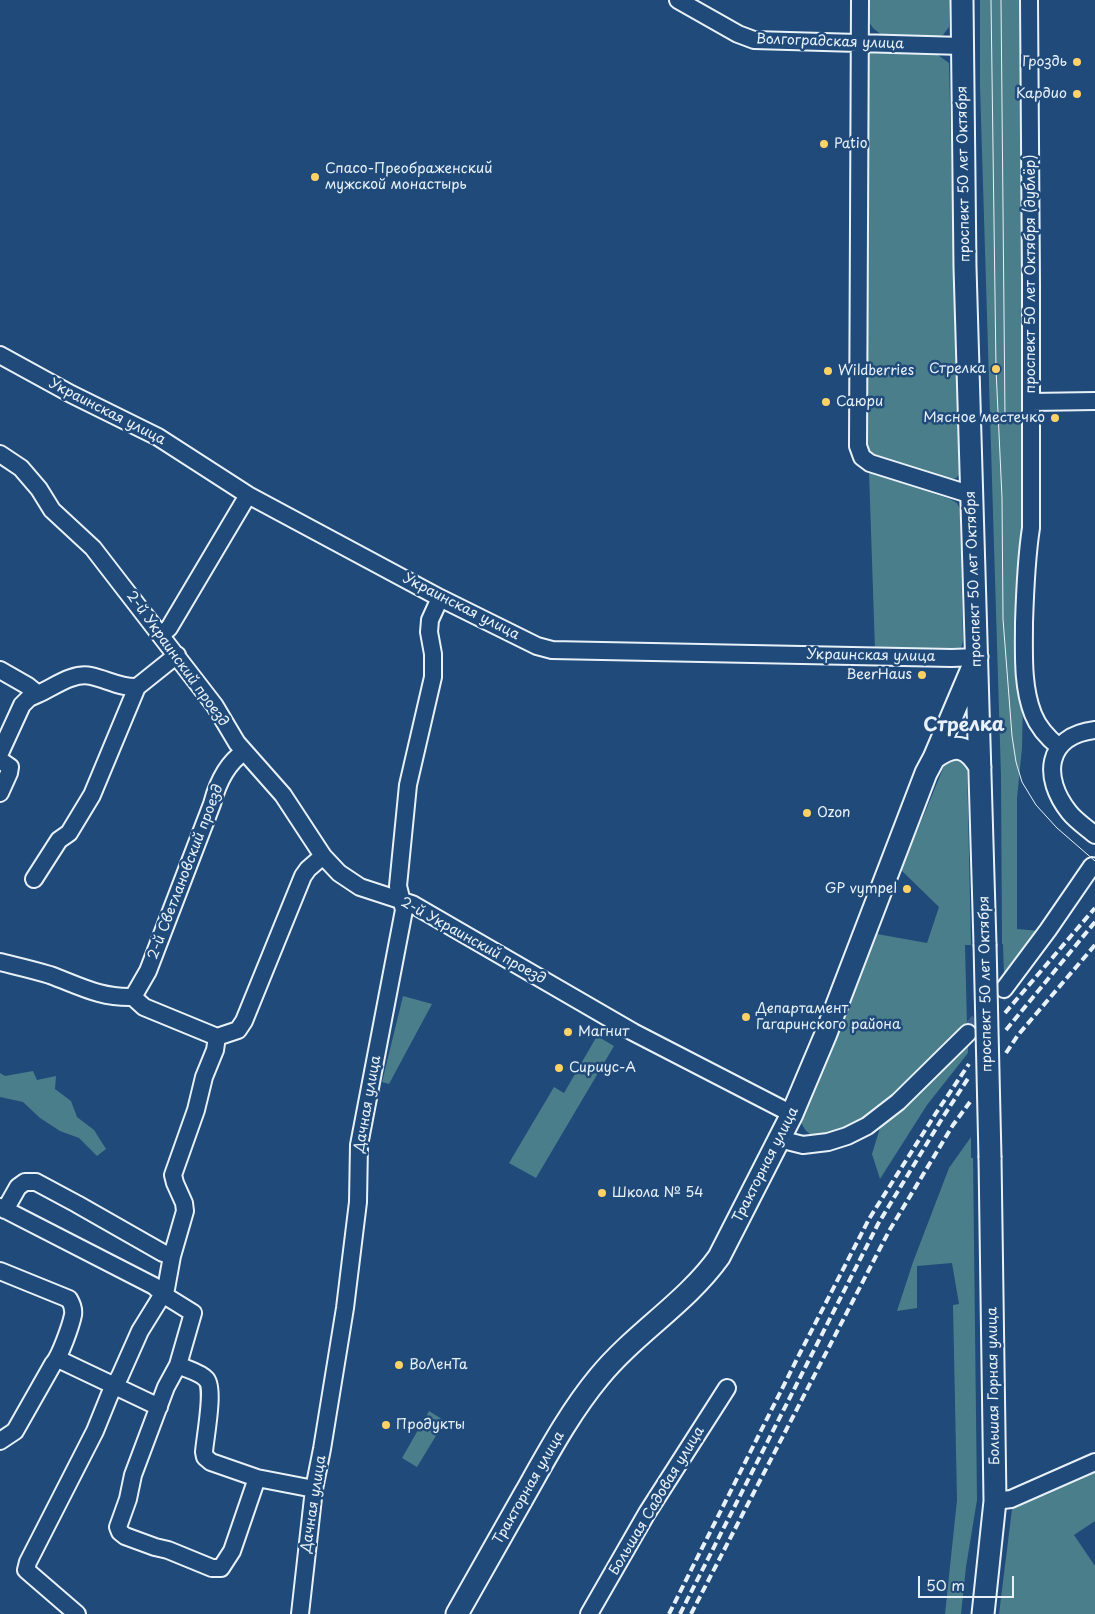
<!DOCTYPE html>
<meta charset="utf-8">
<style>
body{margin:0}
#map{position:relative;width:1095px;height:1614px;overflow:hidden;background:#1f4a7a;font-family:"Playpen Sans",sans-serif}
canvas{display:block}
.scale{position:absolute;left:918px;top:1576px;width:96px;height:22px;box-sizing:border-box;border:2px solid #e8f1f8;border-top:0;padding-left:6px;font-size:15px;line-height:18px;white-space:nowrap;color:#e8f1f8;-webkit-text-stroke:4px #1f4a7a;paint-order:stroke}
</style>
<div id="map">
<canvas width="1095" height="1614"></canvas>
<div class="scale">50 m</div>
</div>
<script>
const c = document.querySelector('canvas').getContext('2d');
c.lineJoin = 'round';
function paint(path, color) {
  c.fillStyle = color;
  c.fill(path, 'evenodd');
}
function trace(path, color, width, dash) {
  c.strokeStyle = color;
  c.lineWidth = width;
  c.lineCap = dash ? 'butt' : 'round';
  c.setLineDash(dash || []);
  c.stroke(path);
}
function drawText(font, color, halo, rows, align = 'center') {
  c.font = font + ' "Playpen Sans",sans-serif';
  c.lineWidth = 5;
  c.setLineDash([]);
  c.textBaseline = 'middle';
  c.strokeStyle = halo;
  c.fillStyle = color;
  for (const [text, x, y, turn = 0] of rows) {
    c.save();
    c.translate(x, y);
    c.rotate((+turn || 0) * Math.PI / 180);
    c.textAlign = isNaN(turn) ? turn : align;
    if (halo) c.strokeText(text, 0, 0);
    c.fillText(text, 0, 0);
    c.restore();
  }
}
paint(new Path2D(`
 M 867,0 L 950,0 L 949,27 L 943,35 L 932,38 L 883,36 L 873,28 L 867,19 Z
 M 980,0 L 1023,0 L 1026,410 L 1023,531 L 1023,700 L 1022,748 L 1017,798 L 1017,929 L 1040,931 L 1004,976 L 1003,944 L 1002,944 L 1001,776 L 980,86 Z
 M 871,51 L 934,52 L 949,63 L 959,475 L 956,478 L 952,479 L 870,453 L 865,447 L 866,56 Z
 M 869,472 L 950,499 L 957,503 L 960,509 L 963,641 L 961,648 L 955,652 L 875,650 Z
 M 955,754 L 967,764 L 971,945 L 965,945 L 967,1024 C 929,1063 888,1113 835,1132 C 820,1137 808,1140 801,1122 L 877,934 L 927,943 L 939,907 L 901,870 L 947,759 Z
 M 403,996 L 432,1004 L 389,1084 L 382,1082 Z
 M 597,1036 L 614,1046 L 536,1178 L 509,1163 L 554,1087 L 564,1093 Z
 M 968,1042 L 968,1053 L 927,1105 L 880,1179 L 872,1154 L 880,1128 Z
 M 33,1071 L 37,1080 L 56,1076 L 55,1089 L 71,1101 L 77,1117 L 94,1130 L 106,1149 L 97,1156 L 79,1138 L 60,1131 L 40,1118 L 23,1102 L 0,1097 L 0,1073 L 5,1076 Z
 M 971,1137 L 971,1158 L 973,1158 L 977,1500 L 966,1567 L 961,1614 L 945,1614 L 957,1500 L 953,1305 L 959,1304 L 952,1263 L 917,1266 L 917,1308 L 897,1311 L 913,1262 L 949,1168 Z
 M 429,1411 L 445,1421 L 417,1467 L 402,1458 Z
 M 1095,1469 L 1095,1521 L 1074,1535 L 1095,1566 L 1095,1614 L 999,1614 L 1012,1509 L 1018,1505 Z`), '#4a7e8b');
trace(new Path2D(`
 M 968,1033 L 1004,989`), '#3d638d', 16, [16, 8]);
const minor = new Path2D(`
 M 678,0 L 738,34 L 754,40 L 962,46
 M 860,0 L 858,446 L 862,457 L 870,463 L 972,495
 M 1029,0 L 1031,283 L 1031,528 C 1026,560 1025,591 1024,623 C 1024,653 1022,686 1033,714 C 1038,727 1048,738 1059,747
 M 0,355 L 71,394 L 158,437 L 248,495 L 440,598 L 537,646 L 552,650 L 952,658 L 977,657
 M 1031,402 L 1095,401
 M 0,454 L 21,468 L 39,489 L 52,510 L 93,548 L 215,706 L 237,743 L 283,795 L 323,856 L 339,873 L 360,887 L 412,904 L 633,1032 L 792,1114
 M 161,635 L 169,628 L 248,495
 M 0,670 L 28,686 L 38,694 C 54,687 73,672 91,676 C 106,679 121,688 137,687
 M 1095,730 C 1045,736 1042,778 1069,812 C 1076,821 1087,828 1095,835
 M 0,753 L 22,705 L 29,698 L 38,694
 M 0,760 L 10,767 L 9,773 L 0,793
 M 34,879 L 59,840 L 69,833 L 92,795 L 137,687 L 177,655
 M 0,962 C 16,966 34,970 50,975 C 80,986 100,998 133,997 L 144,1007 L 217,1037
 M 1004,989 L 1048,930 L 1092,866
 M 133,997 L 148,971 L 212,804 C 217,785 227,763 244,752
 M 217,1037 L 238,1030 L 244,1021 L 303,876 L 308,869 L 323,856
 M 779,1139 L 803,1145 L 828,1142 L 847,1136 L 867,1126 L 898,1102 L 968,1033
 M 0,1207 L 154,1286 L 164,1295 L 193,1313 L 178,1365 L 166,1387 L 133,1475 L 128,1499 L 118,1527 L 120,1532 L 125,1536 L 155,1547 L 168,1550 L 212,1568 L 221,1568 L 232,1551 L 257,1478
 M 5,1210 L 18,1187 L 25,1182 L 36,1182 L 77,1204 L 163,1253 L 172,1256
 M 0,1271 L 69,1299 C 72,1304 74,1309 73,1315 C 71,1325 60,1357 53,1364 L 15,1431 L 0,1441
 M 58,1359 L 159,1407
 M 178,1365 C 186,1369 200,1372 206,1379 C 215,1387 205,1438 204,1452 L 205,1457 L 211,1462 L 257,1478 L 314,1489
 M 995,1501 L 1011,1499 L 1095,1462
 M 77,1614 L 26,1570 L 28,1562 L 95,1431 L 110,1394 L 120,1376 L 140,1331 L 166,1289 L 172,1256 L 185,1211 L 184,1203 L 175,1183 L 173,1175 L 196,1110 L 204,1077 L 215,1050 L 217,1037
 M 300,1614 L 314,1489 L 322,1449 L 345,1308 L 358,1202 L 359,1145 L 404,910 L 398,886 L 408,785 L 433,677 L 433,654 L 429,632 L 430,620 L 440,598
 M 589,1614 L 647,1513 L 727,1388`);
const major = new Path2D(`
 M 962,0 L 965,267 L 985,944
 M 934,758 C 955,743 967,745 980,767
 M 457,1614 C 480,1573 503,1533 526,1492 C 548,1453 570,1412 599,1377 C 635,1333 686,1303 719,1257 L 792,1114 L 825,1036 L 926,773 L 934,758 L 977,657
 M 983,1614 L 995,1501 L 990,1158`);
trace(minor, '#e8f1f8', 20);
trace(major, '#e8f1f8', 25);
trace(minor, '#1f4a7a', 16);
trace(major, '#1f4a7a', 21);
trace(new Path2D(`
 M 991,0 L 996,369 L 1002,498 L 1003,619 L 1012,736 L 1016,762 L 1022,782 L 1036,805 L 1057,828 L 1095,861
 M 1001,0 L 1005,417`), '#e8f1f8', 1);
trace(new Path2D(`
 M 1005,1013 L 1095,908
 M 1006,1030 L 1095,922
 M 1006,1053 L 1018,1035 L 1095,945
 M 669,1614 L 800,1353 L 869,1219 L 936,1113 L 969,1064
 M 680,1614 L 878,1224 L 943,1117 L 969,1077
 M 691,1614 L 889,1231 L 953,1125 L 970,1102`), '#e8f1f8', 4, [8, 4]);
const majorBridge = new Path2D(`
 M 985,944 L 990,1158`);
trace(majorBridge, '#e8f1f8', 25, []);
trace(majorBridge, '#1f4a7a', 21);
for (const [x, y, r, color] of [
 [1077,62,5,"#ffd166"],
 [1077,94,5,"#ffd166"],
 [824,144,5,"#ffd166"],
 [315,177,5,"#ffd166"],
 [996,369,5,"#ffd166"],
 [828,371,5,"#ffd166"],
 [826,402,5,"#ffd166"],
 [1055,418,5,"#ffd166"],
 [922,675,5,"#ffd166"],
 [807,813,5,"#ffd166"],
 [907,889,5,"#ffd166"],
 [746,1017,5,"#ffd166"],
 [568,1032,5,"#ffd166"],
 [559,1068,5,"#ffd166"],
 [602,1193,5,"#ffd166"],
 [399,1365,5,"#ffd166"],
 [386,1425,5,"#ffd166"]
]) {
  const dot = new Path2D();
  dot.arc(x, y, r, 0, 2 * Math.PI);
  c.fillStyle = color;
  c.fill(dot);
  trace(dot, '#1f4a7a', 2);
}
drawText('14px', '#e8f1f8', '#1f4a7a', [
 ["Волгоградская улица",830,42,2],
 ["проспект 50 лет Октября",964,174,-91],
 ["проспект 50 лет Октября (дублёр)",1031,274,-90],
 ["Украинская улица",107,412,27],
 ["проспект 50 лет Октября",974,579,-92],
 ["Украинская улица",461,607,27],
 ["Украинская улица",871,656,1],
 ["2-й Украинский проезд",177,659,54],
 ["2-й Светлановский проезд",186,872,-69],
 ["2-й Украинский проезд",473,941,29],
 ["проспект 50 лет Октября",986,984,-91],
 ["Дачная улица",368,1104,-80],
 ["Тракторная улица",766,1165,-63],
 ["Большая Горная улица",994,1386,-91],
 ["Тракторная улица",529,1488,-60],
 ["Большая Садовая улица",657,1501,-59],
 ["Дачная улица",314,1504,-81]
]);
drawText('14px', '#e8f1f8', '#1f4a7a', [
 ["Гроздь",1067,62,"right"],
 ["Кардио",1067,94,"right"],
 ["Patio",834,144],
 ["Спасо-Преображенский",325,169],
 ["мужской монастырь",325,185],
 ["Стрелка",986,369,"right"],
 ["Wildberries",838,371],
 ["Саюри",836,402],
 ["Мясное местечко",1045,418,"right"],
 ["BeerHaus",912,675,"right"],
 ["Ozon",817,813],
 ["GP vympel",897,889,"right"],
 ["Департамент",756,1009],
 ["Гагаринского района",756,1025],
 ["Магнит",578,1032],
 ["Сириус-А",569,1068],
 ["Школа № 54",612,1193],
 ["ВоЛенТа",409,1365],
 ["Продукты",396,1425]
], 'left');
drawText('bold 19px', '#e8f1f8', '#1f4a7a', [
 ["Стрелка",964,726]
]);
</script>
